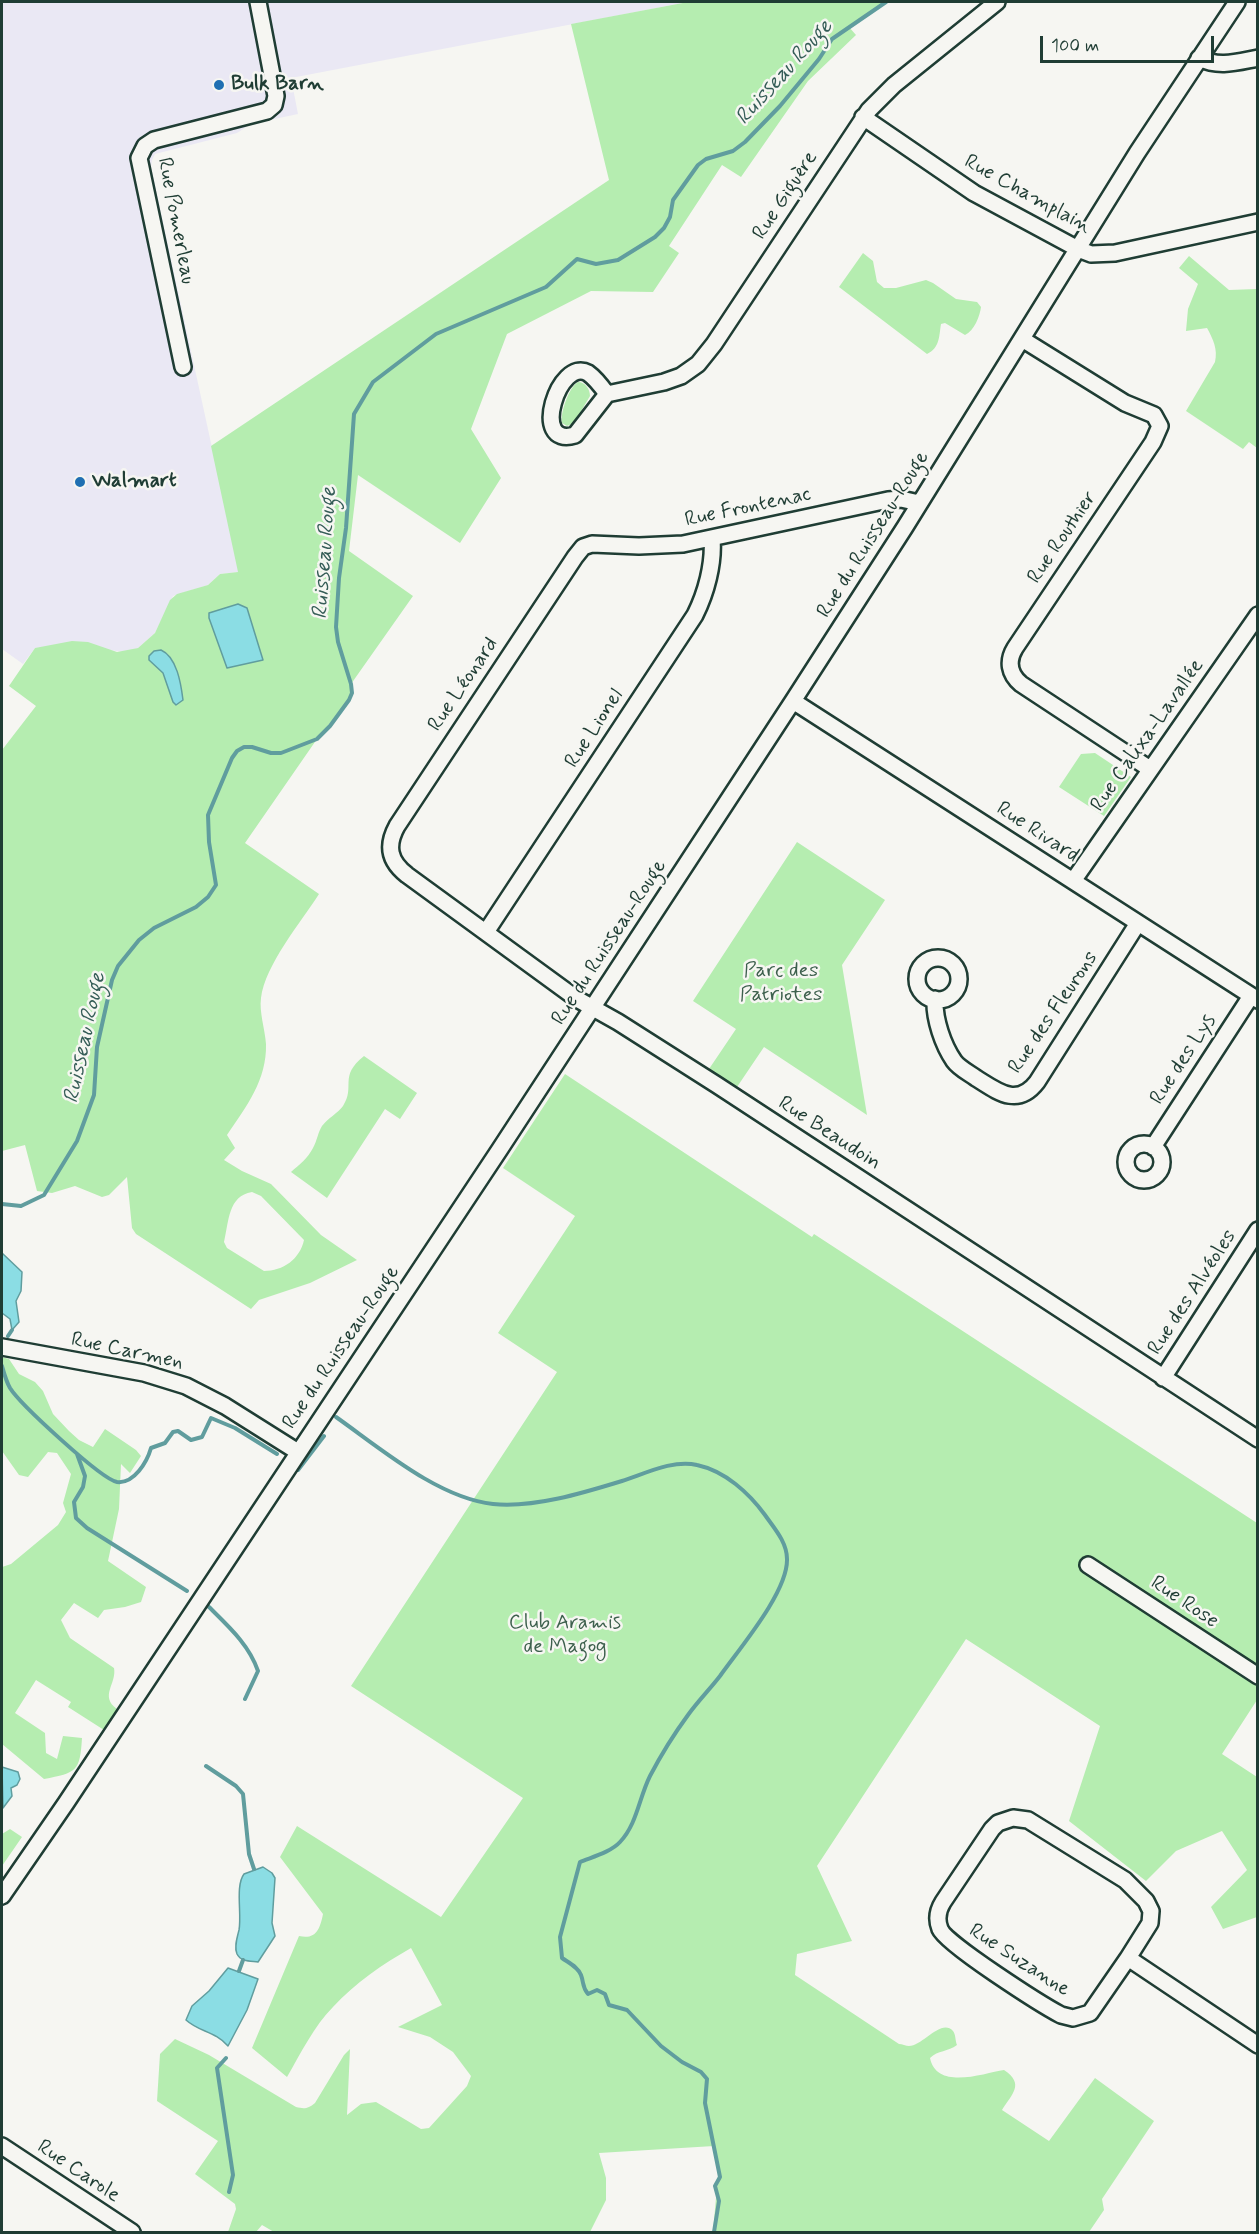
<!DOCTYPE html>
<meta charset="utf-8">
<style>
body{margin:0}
#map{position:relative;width:1259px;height:2234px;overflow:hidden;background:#f6f6f2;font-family:Mynerve,sans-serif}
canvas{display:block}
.frame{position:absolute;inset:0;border:3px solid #1f3d34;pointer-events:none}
.scale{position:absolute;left:1040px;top:36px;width:174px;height:27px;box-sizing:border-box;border:3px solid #1f3d34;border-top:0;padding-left:8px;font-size:18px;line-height:21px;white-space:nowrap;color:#1f3d34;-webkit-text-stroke:4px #f6f6f2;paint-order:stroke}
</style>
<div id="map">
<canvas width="1259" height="2234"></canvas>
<div class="frame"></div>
<div class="scale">100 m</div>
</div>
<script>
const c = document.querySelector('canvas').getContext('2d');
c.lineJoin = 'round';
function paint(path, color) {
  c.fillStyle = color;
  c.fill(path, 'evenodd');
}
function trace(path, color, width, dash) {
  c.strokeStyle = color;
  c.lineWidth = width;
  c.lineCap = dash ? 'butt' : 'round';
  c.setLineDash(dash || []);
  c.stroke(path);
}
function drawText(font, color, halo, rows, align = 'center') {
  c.font = font + ' Mynerve,sans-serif';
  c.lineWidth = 5;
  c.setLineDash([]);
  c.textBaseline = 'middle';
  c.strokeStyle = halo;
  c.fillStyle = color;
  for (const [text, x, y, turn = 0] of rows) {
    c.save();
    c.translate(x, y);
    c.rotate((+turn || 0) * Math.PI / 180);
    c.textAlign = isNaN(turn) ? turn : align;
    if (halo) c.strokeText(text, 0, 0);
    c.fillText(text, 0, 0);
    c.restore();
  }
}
paint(new Path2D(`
 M 2,2 L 688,2 L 291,78 L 298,114 L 251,124 L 237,133 L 155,154 L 152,160 L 151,167 L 239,572 L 220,574 L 208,585 L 173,596 L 155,633 L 138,648 L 124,652 L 109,650 L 95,645 L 35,648 L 23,664 L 2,649 Z`), '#eae8f4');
paint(new Path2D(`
 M 688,2 L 886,2 L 849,27 L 856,35 L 808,81 L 741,177 L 722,165 L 669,246 L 679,253 L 653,292 L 591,291 L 507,334 L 471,429 L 501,478 L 460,543 L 358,475 L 349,551 L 413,596 L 351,684 L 352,693 L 349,700 L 317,739 L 245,843 L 319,894 C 301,922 265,965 261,998 C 259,1012 265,1029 266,1044 C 267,1080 246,1107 227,1135 L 235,1148 L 224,1160 L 242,1171 L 271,1184 L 321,1235 L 357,1260 L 310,1283 L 259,1300 L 251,1309 L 136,1234 L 132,1228 L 127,1177 L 109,1195 L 102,1197 L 75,1186 L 52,1193 L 37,1191 L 25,1145 L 2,1151 L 2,750 L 36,706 L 9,686 L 35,648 L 72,641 L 88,642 L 117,652 L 138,648 L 155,633 L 170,600 L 177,594 L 208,585 L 220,574 L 238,572 L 211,446 L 609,180 L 571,24 ZM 252,1192 L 261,1196 L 304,1240 C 300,1259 283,1271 264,1271 L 227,1248 L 224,1242 C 229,1221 228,1196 252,1192 Z
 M 863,253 L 873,261 L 877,282 L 884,288 L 896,288 L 926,280 L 933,283 L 956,299 L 977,302 L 981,307 C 980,316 974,331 965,335 L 945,323 L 941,324 C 939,336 940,348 927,354 L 839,287 Z
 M 1189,256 L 1229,290 L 1257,289 L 1257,448 L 1249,442 L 1243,449 L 1186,411 L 1215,362 C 1218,349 1213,339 1207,328 L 1186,331 L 1188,309 L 1198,284 L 1179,268 Z
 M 578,382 C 585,382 590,389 590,396 L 574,423 L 567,426 L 562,423 C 560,413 569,387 578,382 Z
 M 1095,753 L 1131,777 L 1104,816 L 1059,787 L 1081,754 Z
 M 797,842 L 885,900 L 842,965 L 867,1115 L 764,1047 L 737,1087 L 709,1069 L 736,1029 L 693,1001 Z
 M 364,1056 L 417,1093 L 400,1119 L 385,1109 L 327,1198 L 291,1172 C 299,1165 308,1158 313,1148 C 317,1141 318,1132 322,1126 C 328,1118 338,1113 343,1106 C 356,1086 338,1077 364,1056 Z
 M 565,1074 L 812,1237 L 814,1234 L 1257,1523 L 1257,1700 L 1222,1754 L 1257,1777 L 1257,1917 L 1223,1929 L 1211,1907 L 1247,1870 L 1222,1831 L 1176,1851 L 1146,1881 L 1069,1821 L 1100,1726 L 966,1639 L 817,1866 L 852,1941 L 797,1954 L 795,1975 L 899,2044 C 902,2044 906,2046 909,2046 C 923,2046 941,2018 953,2031 C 956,2035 955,2040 957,2045 C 948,2052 938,2050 930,2058 C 937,2091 984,2073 1004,2070 C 1025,2084 1012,2094 1002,2110 L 1049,2141 L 1095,2078 L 1154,2121 L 1102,2199 L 1104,2210 L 1089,2232 L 713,2232 L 718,2175 L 714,2146 L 599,2153 L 606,2178 L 606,2200 L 590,2232 L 274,2232 L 262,2225 L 256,2232 L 228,2232 L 236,2209 L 235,2204 L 195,2174 L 218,2141 L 157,2101 L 160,2054 L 175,2039 L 209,2055 L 296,2107 C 304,2109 308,2109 315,2103 L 344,2055 L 350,2049 L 347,2115 L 361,2104 L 376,2102 L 421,2129 L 429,2128 L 467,2086 L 471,2076 L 453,2052 L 430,2037 L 398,2027 L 442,2005 L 411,1948 C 383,1964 355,1983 333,2007 C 314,2026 301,2053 287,2077 L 252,2048 L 299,1936 C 316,1940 320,1929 323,1914 L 280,1857 L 297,1826 L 441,1917 L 523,1798 L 351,1686 L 557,1372 L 498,1333 L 575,1216 L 503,1168 Z
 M 2,1357 L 9,1359 L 19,1374 L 35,1382 L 43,1391 L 53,1414 L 69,1431 L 79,1440 L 93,1447 L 105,1429 L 136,1450 L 141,1456 L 130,1473 L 121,1464 L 119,1509 L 108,1561 L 146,1587 L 141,1602 L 125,1607 L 104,1610 L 98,1618 L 74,1603 L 61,1620 L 70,1638 L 114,1668 C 117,1684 99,1696 117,1709 L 104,1730 L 68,1707 L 71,1702 L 36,1680 L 15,1713 L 45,1733 L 46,1753 L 57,1759 L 63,1736 L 82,1738 C 80,1771 77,1773 44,1779 L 2,1744 L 2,1567 L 11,1564 L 58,1525 L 66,1512 L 63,1503 L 71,1474 L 57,1453 L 48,1452 L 28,1477 L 19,1475 L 2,1451 Z
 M 10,1829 L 22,1837 L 2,1866 L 2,1834 Z`), '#b5edb0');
const water = new Path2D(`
 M 238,604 L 247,608 L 263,660 L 227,668 L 209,618 L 209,613 Z
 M 161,650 C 177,657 181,684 183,700 L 176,705 L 173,702 L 163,673 L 149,660 L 149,656 L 154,651 Z
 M 2,1253 L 22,1272 L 21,1291 L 16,1301 L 19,1322 L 12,1330 L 10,1319 L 2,1313 Z
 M 2,1767 L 18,1772 L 20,1779 L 17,1785 L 11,1788 L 12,1796 L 3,1808 Z
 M 263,1867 L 272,1873 L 275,1878 L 272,1923 L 275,1936 L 258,1962 C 251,1961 241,1962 237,1954 C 234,1947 237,1938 239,1930 C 242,1914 235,1886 244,1874 Z
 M 228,1968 L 258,1979 L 247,2010 L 228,2046 C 215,2031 199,2032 186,2020 L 192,2006 L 209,1991 Z`);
paint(water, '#8bdde4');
trace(water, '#609d9e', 1.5);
trace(new Path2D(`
 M 2,1204 L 21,1206 L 44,1195 L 77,1141 L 94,1095 L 97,1047 L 112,980 L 118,966 L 139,940 L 154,928 L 196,907 L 208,897 L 216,885 L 209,842 L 208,815 L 232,758 L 237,751 L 244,747 L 252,747 L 271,753 L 281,753 L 317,739 L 330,726 L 349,700 L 352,693 L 351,684 L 338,642 L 336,627 L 339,578 L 346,528 L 354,414 L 373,382 L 436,334 L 546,287 L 577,259 L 596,264 L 618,260 L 655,237 L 664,228 L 670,217 L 673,200 L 698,165 L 706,159 L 733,151 L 745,142 L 780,106 L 819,59 L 832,39 L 886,2
 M 8,1336 L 12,1330
 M 2,1366 C 4,1373 6,1381 10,1388 C 20,1404 101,1479 117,1482 C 134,1484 147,1462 151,1448 L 165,1443 L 173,1432 L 178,1431 L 191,1440 L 202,1437 L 211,1418 L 235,1428 L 277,1454
 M 336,1417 C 380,1448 438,1498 493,1504 C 534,1508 583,1493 622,1481 C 644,1474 673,1459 697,1465 C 725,1471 749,1493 765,1515 C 774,1528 787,1542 787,1559 C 788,1592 739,1649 720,1676 C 710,1689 698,1701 688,1715 C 674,1734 661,1755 650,1776 C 639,1798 637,1824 620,1842 C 611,1852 592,1857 580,1862 L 560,1937 L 562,1958 C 569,1963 578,1967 581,1975 C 584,1983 582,1987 588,1994 L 597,1990 L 605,1994 L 609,2005 L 627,2010 L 661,2046 L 682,2062 L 701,2072 L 707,2079 L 705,2103 L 720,2177 L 715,2186 L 719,2201 L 714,2232
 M 77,1454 L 85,1476 L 83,1487 L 74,1502 L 76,1518 L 87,1528 L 187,1591
 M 298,1470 L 324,1436
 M 207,1605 C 227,1625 249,1644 258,1671 L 245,1699
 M 206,1766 L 236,1786 L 243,1794 L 249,1854 L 254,1869
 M 239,1971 L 243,1960
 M 226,2058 L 217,2068 L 233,2175 L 229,2192`), '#609d9e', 4);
const minor = new Path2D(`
 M 1199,58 C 1219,68 1237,62 1258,58
 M 863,117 L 974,193 L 1078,249 L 1091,254 L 1115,253 L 1258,222
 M 1022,339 L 1125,403 L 1154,415 L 1160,426 L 1153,442 L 1015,648 C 1007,661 1009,674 1021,684 L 1150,769
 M 183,367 L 139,158 L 145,146 L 154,140 L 267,111 L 274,105 L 276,96 L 258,2
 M 607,394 C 602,387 595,378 588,373 C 559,356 529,449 575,435 L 607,394 L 664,382 L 681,376 L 698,364 L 714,344 L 869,110 L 894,85 L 997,2
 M 919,503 L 901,499 L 888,500 L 683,544 L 639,546 L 592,544 L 583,547 L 575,557 L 397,826 C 386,846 389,861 407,875 L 577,999 L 618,1022 L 717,1085 L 1258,1439
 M 793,701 L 1258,1000
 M 1073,881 L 1258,615
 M 486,932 L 695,615 C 706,593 714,564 712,539
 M917 979a21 21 0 1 1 42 0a21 21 0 1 1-42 0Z
 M 935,999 C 934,1019 943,1045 954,1061 C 959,1068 969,1073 976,1078 C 997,1091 1017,1108 1037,1082 L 1138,923
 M1126 1162a18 18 0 1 1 36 0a18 18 0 1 1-36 0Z
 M 1153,1147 L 1251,996
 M 2,1347 L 144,1373 L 186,1386 L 225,1406 L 298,1452
 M 1163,1378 L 1258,1230
 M 1088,1565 L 1258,1676
 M 2,1896 L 66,1803 L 500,1149 L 793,701 L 905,527 L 1137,153 L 1237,2
 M 1128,1958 L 1150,1923 L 1151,1911 L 1146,1901 L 1125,1880 L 1028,1820 L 1013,1818 L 998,1823 L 992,1829 L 943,1902 C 938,1910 936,1919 940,1929 C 946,1944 1042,2005 1061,2015 L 1073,2018 L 1090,2013 L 1128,1958 L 1258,2045
 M 2,2146 L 132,2232`);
trace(minor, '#1f3d34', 20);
trace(minor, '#f6f6f2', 15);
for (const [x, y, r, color] of [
 [219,85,6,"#1f6fb2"],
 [80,482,6,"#1f6fb2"]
]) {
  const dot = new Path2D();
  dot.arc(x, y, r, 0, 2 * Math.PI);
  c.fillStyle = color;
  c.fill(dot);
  trace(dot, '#f6f6f2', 2);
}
drawText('bold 21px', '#1f3d34', '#f6f6f2', [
 ["Bulk Barn",231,85],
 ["Walmart",92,482]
], 'left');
drawText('21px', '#1f3d34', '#f6f6f2', [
 ["Rue Champlain",1027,195,29],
 ["Rue Giguère",786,196,-57],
 ["Rue Pomerleau",175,221,79],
 ["Rue Frontenac",748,508,-12],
 ["Rue du Ruisseau-Rouge",874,535,-58],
 ["Rue Routhier",1063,538,-56],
 ["Rue Léonard",464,685,-56],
 ["Rue Lionel",595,729,-57],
 ["Rue Calixa-Lavallée",1148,736,-55],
 ["Rue Rivard",1037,833,33],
 ["Rue du Ruisseau-Rouge",610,943,-57],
 ["Rue des Fleurons",1054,1013,-56],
 ["Rue des Lys",1184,1060,-57],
 ["Rue Beaudoin",829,1134,33],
 ["Rue des Alvéoles",1193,1293,-57],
 ["Rue du Ruisseau-Rouge",342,1348,-56],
 ["Rue Carmen",127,1352,12],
 ["Rue Rose",1184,1603,34],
 ["Rue Suzanne",1019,1961,33],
 ["Rue Carole",78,2172,34]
]);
drawText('21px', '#3d604d', '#f6f6f2', [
 ["Parc des",781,972],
 ["Patriotes",781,996],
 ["Club Aramis",565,1624],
 ["de Magog",565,1648]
]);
drawText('italic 22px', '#355d57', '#f6f6f2', [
 ["Ruisseau Rouge",785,73,-48],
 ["Ruisseau Rouge",326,553,-86],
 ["Ruisseau Rouge",86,1038,-78]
]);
</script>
